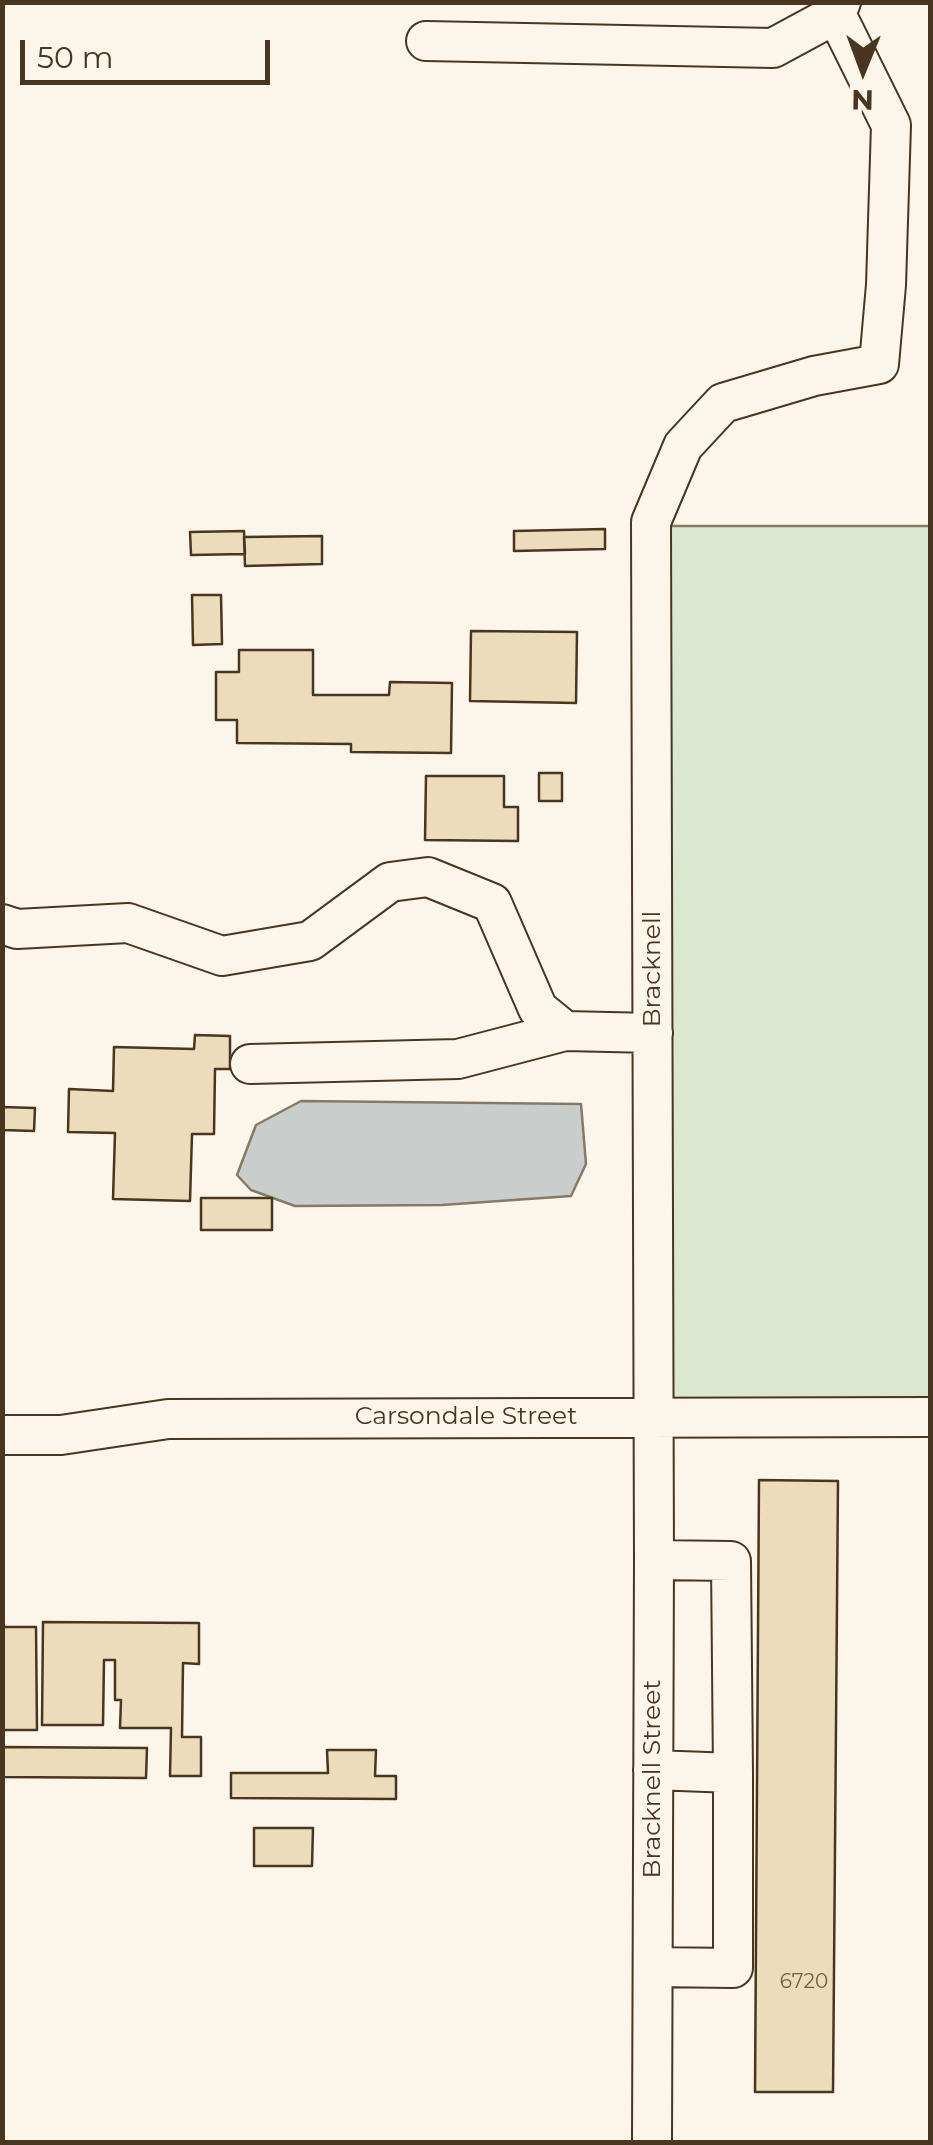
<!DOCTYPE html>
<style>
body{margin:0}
#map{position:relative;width:933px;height:2145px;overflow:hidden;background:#fbf6e9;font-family:Montserrat,sans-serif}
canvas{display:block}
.frame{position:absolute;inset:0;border:5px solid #4a3520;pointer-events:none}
.north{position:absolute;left:813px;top:20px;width:100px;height:100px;-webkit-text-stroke:8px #fbf6e9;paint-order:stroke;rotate:181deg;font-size:28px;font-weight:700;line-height:40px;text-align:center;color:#4a3520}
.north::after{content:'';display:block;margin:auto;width:35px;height:45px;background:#4a3520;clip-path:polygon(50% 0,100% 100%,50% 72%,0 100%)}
.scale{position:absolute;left:20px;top:40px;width:250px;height:45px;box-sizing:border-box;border:5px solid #4a3520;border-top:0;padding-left:12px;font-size:30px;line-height:35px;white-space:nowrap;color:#4a3520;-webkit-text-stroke:8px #fbf6e9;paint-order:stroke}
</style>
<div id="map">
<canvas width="933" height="2145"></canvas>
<div class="frame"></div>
<div class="north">N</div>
<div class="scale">50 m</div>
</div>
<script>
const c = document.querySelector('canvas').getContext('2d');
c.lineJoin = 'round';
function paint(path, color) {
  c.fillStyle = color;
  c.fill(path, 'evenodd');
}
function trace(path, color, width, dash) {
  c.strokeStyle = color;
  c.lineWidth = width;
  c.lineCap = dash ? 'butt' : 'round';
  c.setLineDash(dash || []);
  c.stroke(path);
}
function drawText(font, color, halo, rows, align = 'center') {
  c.font = font + ' Montserrat,sans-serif';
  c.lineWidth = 8;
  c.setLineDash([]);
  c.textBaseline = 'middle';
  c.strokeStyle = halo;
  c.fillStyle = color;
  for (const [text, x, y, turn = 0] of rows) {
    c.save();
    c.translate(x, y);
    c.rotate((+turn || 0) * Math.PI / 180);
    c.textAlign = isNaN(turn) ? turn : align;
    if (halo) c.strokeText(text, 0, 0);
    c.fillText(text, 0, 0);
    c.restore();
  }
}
const green = new Path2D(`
 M 668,526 L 930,526 L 930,1400 L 669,1400 Z`);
paint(green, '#dce7d0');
trace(green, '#887966', 2.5);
const water = new Path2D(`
 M 301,1101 L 581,1104 L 586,1164 L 571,1196 L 442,1205 L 295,1206 L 251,1190 L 237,1175 L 256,1125 Z`);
paint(water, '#c9cecd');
trace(water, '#887966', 2.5);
const building = new Path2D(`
 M 605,529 L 605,549 L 514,551 L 514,531 Z
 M 244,531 L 245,554 L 191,555 L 190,532 Z
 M 322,536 L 322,564 L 245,566 L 244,537 Z
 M 192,595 L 221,595 L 222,644 L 193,645 Z
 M 471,631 L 577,632 L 576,703 L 470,701 Z
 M 239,650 L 313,650 L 313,695 L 389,695 L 390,682 L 452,683 L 451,753 L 351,752 L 351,744 L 237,743 L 237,720 L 216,720 L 216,672 L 239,672 Z
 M 539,773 L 562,773 L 562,801 L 539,801 Z
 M 426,776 L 504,776 L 504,807 L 518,807 L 518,841 L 425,840 Z
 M 195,1035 L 230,1036 L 230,1069 L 215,1069 L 214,1134 L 192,1134 L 190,1201 L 113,1199 L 115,1133 L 68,1132 L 69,1089 L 113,1091 L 114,1047 L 194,1049 Z
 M 2,1107 L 35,1108 L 34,1131 L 2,1130 Z
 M 201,1198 L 272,1198 L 272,1230 L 201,1230 Z
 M 759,1480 L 838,1481 L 833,2092 L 755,2092 Z
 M 43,1622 L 199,1623 L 199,1664 L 183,1663 L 182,1737 L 201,1737 L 201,1776 L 170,1776 L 171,1728 L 120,1728 L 121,1700 L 115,1700 L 115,1660 L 104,1660 L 103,1725 L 42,1725 Z
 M 2,1627 L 36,1627 L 37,1730 L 2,1730 Z
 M 2,1747 L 147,1748 L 146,1778 L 2,1777 Z
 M 327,1750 L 376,1750 L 375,1776 L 396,1776 L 396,1799 L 231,1798 L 231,1773 L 328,1773 Z
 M 254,1828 L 313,1828 L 312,1866 L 254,1866 Z`);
paint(building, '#ecdcbc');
trace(building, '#4a3520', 2.5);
const minor = new Path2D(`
 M 426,41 L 773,48 L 836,14
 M 2,924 L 17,929 L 128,923 L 222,956 L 310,941 L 390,882 L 428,877 L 492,903 L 538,1009 L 565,1031 L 653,1033
 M 250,1064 L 458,1059 L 565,1031
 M 2,1435 L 61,1435 L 168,1419 L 930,1417
 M 654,1560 L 731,1561 L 733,1773
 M 653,1967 L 733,1968 L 733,1773 L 653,1770
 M 652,2142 L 654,1560 L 651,522 L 683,446 L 723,403 L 814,376 L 879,364 L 886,285 L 891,125 L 836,14 L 841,2`);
trace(minor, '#4a3520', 42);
trace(minor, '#fbf6e9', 38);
drawText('20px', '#725f47', null, [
 ["6720",804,1982]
]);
drawText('25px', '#4a3520', '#fbf6e9', [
 ["Bracknell",653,969,-90],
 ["Carsondale Street",466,1417],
 ["Bracknell Street",653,1779,-90]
]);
</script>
